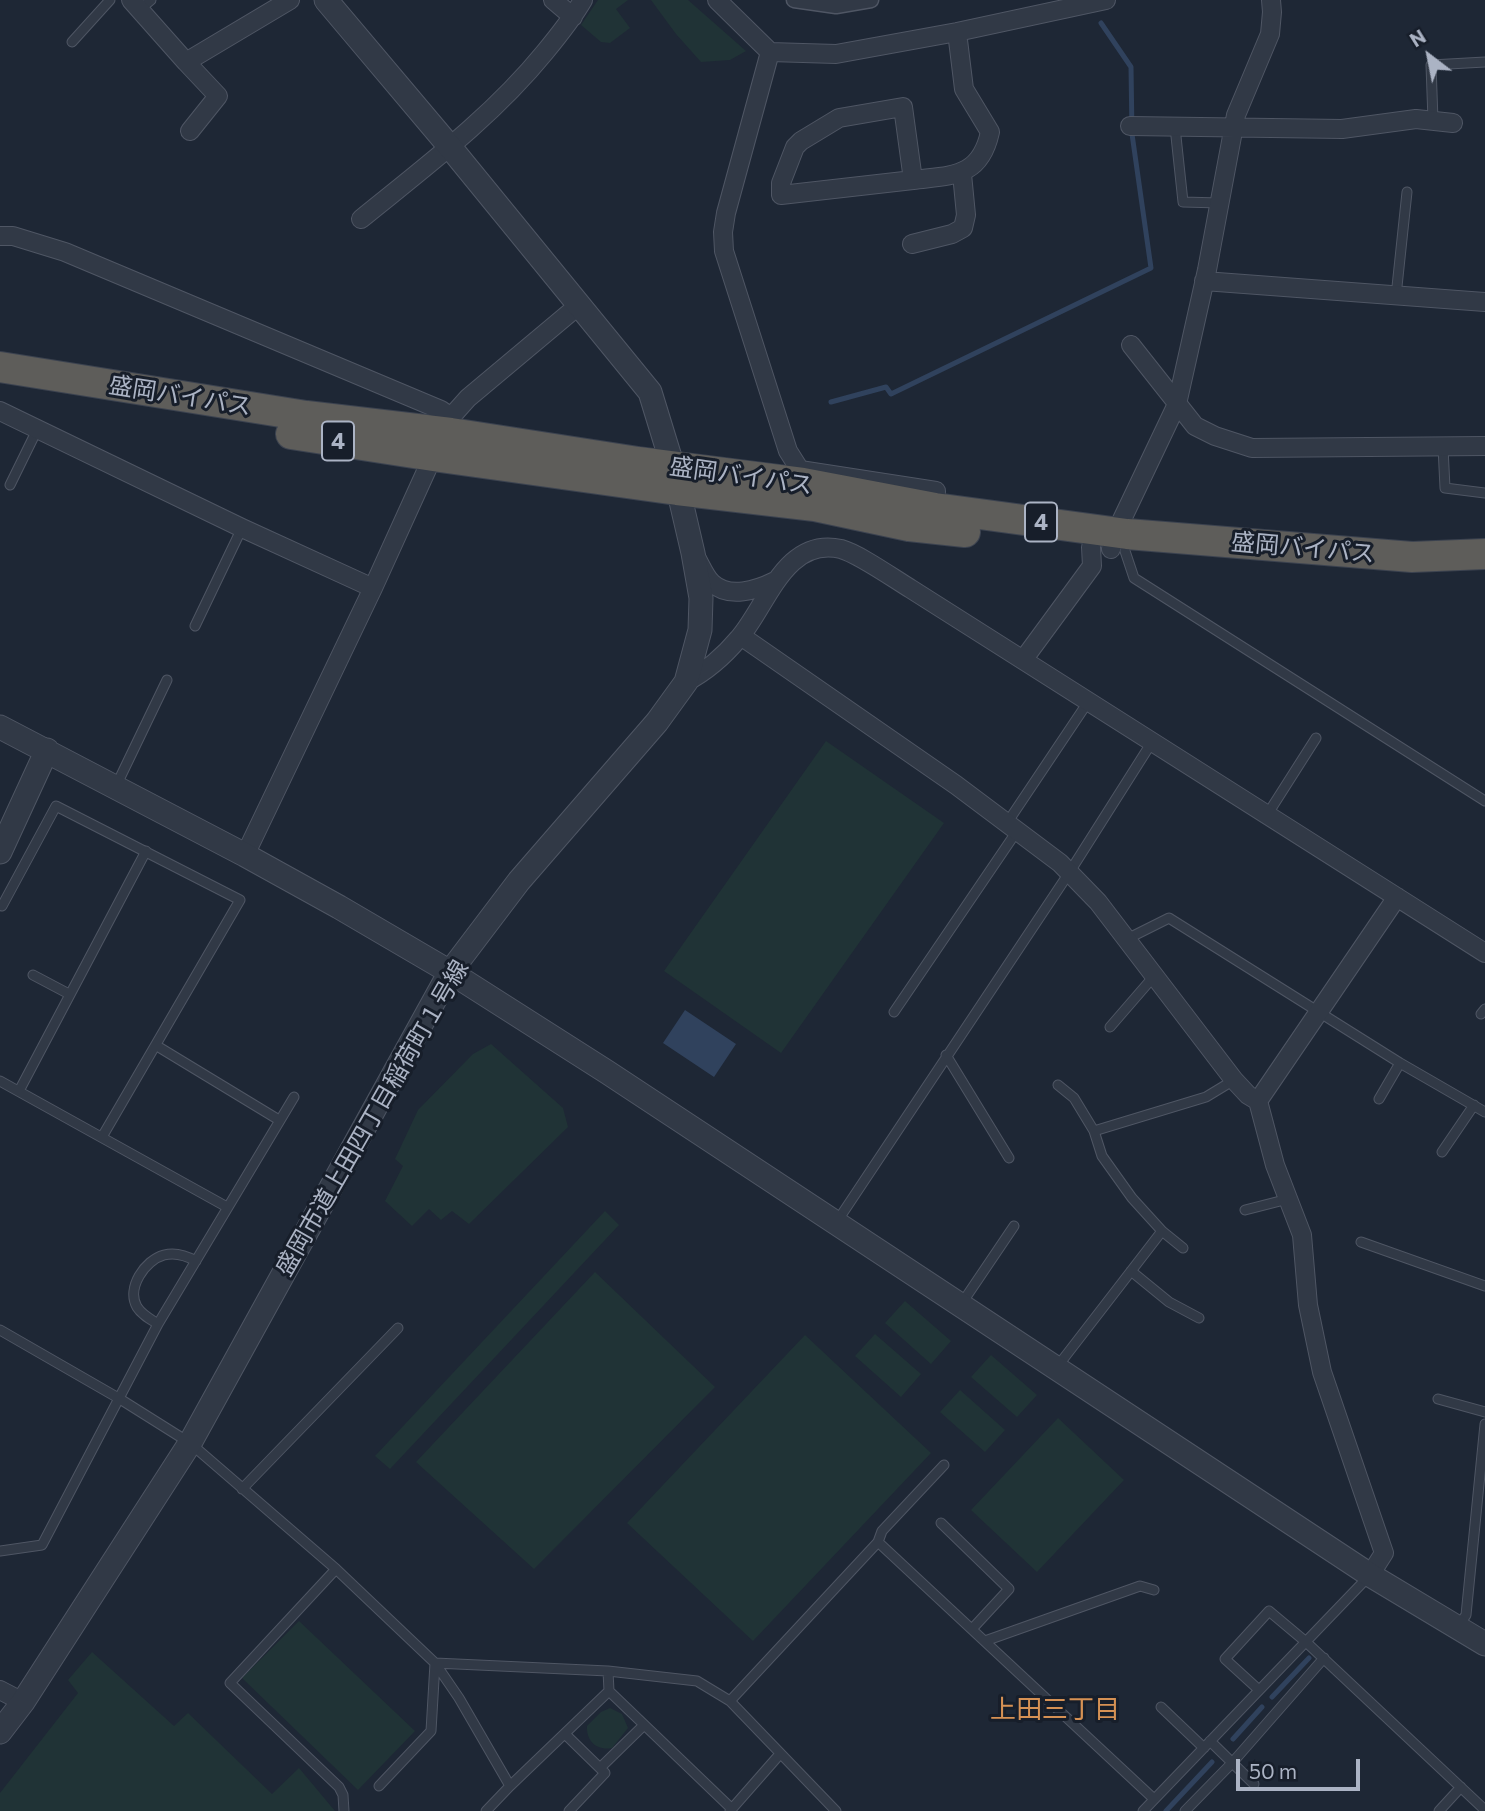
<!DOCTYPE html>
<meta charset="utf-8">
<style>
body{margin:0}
#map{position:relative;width:1485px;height:1811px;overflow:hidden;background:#1e2735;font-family:Commissioner,sans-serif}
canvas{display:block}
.north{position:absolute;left:1394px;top:21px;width:70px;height:70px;-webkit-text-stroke:5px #171e2a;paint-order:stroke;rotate:328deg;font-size:19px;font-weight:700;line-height:28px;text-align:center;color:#abb3c4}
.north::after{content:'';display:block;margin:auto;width:24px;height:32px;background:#abb3c4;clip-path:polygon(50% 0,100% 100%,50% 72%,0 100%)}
.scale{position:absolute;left:1236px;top:1759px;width:124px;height:32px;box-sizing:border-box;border:4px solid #abb3c4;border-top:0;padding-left:9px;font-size:21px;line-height:24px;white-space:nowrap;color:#abb3c4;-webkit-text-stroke:5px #171e2a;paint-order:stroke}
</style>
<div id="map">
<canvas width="1485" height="1811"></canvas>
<div class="north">N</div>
<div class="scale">50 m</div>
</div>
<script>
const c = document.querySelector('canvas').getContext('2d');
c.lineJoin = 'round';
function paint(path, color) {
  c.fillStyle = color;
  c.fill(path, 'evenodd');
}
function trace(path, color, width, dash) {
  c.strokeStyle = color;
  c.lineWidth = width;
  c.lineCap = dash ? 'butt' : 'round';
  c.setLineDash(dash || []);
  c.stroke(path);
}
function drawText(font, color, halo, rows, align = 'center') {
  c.font = font + ' Commissioner,"Noto Sans JP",sans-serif';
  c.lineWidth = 6;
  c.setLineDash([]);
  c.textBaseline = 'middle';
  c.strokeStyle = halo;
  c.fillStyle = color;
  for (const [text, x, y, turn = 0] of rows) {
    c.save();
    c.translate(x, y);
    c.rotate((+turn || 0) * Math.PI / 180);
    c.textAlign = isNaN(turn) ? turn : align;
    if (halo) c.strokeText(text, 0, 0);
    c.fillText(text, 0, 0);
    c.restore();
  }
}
paint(new Path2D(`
 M 598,0 L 628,0 L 616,9 L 630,28 L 610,43 L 601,42 L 581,25 Z
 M 651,0 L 688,0 L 746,51 L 730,60 L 701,62 L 676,34 Z
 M 826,741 L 944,823 L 781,1053 L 664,971 Z
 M 491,1044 L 563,1108 L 568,1127 L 469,1224 L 452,1211 L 441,1220 L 429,1209 L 412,1226 L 385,1201 L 403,1166 L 395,1159 L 418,1110 L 473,1054 Z
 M 605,1211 L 619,1225 L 390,1469 L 375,1456 Z
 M 595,1272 L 715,1387 L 534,1569 L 416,1462 Z
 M 905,1301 L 951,1341 L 931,1364 L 885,1323 Z
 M 875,1334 L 921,1374 L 901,1397 L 855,1356 Z
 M 805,1335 L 931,1453 L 753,1641 L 627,1523 Z
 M 991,1355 L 1037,1395 L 1017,1417 L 971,1377 Z
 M 960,1390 L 1005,1430 L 985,1452 L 940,1412 Z
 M 1058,1418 L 1124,1480 L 1037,1572 L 971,1510 Z
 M 299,1621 L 415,1731 L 358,1790 L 242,1678 Z
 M 92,1652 L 174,1726 L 188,1713 L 272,1794 L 299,1768 L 335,1811 L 0,1811 L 0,1793 L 78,1693 L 68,1680 Z
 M 610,1708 L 622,1714 L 628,1728 L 612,1748 C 597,1751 586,1741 587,1726 L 601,1712 Z`), '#203336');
paint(new Path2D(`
 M 685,1010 L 736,1044 L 714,1077 L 663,1043 Z`), '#30425d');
trace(new Path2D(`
 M 831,402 L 886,387 L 891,394 L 1151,268 L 1132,134 L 1131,67 L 1101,23
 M 1272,1697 L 1309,1658
 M 1233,1739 L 1262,1707
 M 1166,1811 L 1212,1762`), '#30425d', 5);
const service = new Path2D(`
 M 139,10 L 151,0
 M 72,42 L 110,0
 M 1433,120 L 1431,65 L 1485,62
 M 1175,127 L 1183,202 L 1220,203
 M 1396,296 L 1407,192
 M 1443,447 L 1445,488 L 1485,493
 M 10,485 L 37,430
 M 1125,551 L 1134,578 L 1485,801
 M 195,626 L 242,528
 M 116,786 L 167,680
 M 1267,815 L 1316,738
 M 1007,823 L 1088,702
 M 2,906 L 56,806 L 240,900 L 102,1137
 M 1127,939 L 1169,918 L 1400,1063 L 1485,1112
 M 33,975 L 69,994
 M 894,1012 L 1017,831
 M 1481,1014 L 1485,1009
 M 1110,1027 L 1155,975
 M 157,1046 L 279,1120
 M 946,1055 L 1009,1158
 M 0,1081 L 227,1207
 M 1058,1085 L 1074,1098 L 1094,1131
 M 19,1091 L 146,851
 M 1379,1099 L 1400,1063
 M 1442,1152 L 1474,1105
 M 1245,1210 L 1288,1199
 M 836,1223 L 1069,873 L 1152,742
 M 1162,1231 L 1183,1248
 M 1361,1242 L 1485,1286
 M 1131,1271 L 1169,1302 L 1199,1318
 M 962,1303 L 1014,1226
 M 158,1324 C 150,1319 142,1315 137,1307 C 126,1288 145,1260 164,1255 C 175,1252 187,1256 196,1261
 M 0,1330 L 120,1399 L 190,1443 L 336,1569 L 435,1663 L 608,1671 L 697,1681 L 730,1701 L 836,1811
 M 1057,1367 L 1162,1231 L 1132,1198 L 1102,1156 L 1094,1131 L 1206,1097 L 1234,1080
 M 1438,1399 L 1485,1412
 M 242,1489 L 398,1328
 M 941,1523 L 1009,1589 L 972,1629
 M 878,1542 L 882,1531 L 944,1465
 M 0,1551 L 42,1545 L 158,1324 L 294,1097
 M 336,1569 L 230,1683 L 339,1787 L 343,1795 L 344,1811
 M 1459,1625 L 1466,1615 L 1485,1424
 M 985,1641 L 1140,1586 L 1154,1590
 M 435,1663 L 459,1698 L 510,1786 L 609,1691
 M 608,1671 L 609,1691 L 732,1809
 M 1259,1690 L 1225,1659 L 1269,1611 L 1306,1642 L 1485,1810
 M 730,1701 L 878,1542 L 1154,1799
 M 1161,1707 L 1204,1748
 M 565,1734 L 605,1773 L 569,1811
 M 1210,1741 L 1254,1784
 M 601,1767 L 644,1725
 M 379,1786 L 431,1731 L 435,1663
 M 486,1811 L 510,1786
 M 730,1811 L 780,1754
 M 1143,1811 L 1370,1575
 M 1185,1811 L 1232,1763 L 1324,1658
 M 1439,1811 L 1461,1787`);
const pedestrian = new Path2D(`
 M 794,0 L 836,6 L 871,0`);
const minor = new Path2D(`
 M 131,0 L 186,62 L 290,0
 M 553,0 L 573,17
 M 717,0 L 770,52 L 836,54 L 957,32 L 1106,0
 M 770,52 L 726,213 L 723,232 L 724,251 L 788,451 L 800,470 L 936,491 L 935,508
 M 186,62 L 218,96 L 190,131
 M 903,107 L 913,180 L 781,195 L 781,183 L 795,147 L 801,141 L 839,118 Z
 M 1130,126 L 1342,129 L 1416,119 L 1453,123
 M 913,180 C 952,175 980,178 990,132 L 964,89 L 957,32
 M 361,219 C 425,167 492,117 545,52 C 559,35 572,19 583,0
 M 0,236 L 13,236 L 65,252 L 441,410 L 451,417 L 451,433
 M 912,244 L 952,234 L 963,228 L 966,215 L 962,174
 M 1204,281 L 1485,302
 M 1131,345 L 1195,426 L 1215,436 L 1252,448 L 1485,446
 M 0,411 L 242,528 L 373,588
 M 451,417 L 468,398 L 579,305
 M 1111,549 L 1116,532 L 1177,404 L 1207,270 L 1236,115 L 1270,34 L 1272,12 L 1271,0
 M 697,559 C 701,566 706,578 712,583 C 729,599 757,590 775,581
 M 741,636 L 956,785 L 1060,863 L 1098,902 L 1234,1080 L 1248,1095 L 1258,1101 L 1275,1165 L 1302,1235 L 1308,1305 L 1322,1372 L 1384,1553 L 1370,1575
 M 1023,660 L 1092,566 L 1091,547
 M 686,682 C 707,671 724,656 739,638 C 767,606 785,536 841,549 C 859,554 893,578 911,589 L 1485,953
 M 245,855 L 373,588 L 433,456
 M 1258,1101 L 1397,897
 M 0,1690 L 23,1702`);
const tertiary = new Path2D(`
 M 0,727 L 245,855 L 339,907 L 450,972 L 607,1072 L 1370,1575 L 1485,1644
 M 0,852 L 47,750
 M 0,1732 L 23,1702 L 190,1443 L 450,972 L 519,881 L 657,722 L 686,682 L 700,630 L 701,598 L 693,553 L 673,467 L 650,392 L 450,147 L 326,0`);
const trunk = new Path2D(`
 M 0,367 L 306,416 L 451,433 L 638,462 L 803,483 L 935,508 L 1127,534 L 1412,557 L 1485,554
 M 291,434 L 433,456 L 677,490 L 815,506 L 909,526 L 965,532`);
trace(service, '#4f5664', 11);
trace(pedestrian, '#4f5664', 17);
trace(minor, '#4f5664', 20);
trace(tertiary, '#4f5664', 25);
trace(trunk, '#3c4350', 32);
trace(service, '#313946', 9);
trace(pedestrian, '#313946', 14);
trace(minor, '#313946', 18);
trace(tertiary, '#313946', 23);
trace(trunk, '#5e5d5a', 30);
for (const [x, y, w] of [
 [338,441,32],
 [1041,522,32]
]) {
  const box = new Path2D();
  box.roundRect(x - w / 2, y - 19.5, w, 39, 5);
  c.fillStyle = '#171e2a';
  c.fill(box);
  trace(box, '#abb3c4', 2);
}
drawText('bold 23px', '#abb3c4', null, [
 ["4",338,441],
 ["4",1041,522]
]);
drawText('24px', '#abb3c4', '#171e2a', [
 ["盛岡バイパス",180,396,9],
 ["盛岡バイパス",741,476,8],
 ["盛岡バイパス",1303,548,5],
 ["盛岡市道上田四丁目稲荷町１号線",372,1118,-60]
]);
drawText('26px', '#d69154', '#171e2a', [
 ["上田三丁目",1055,1709]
]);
</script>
